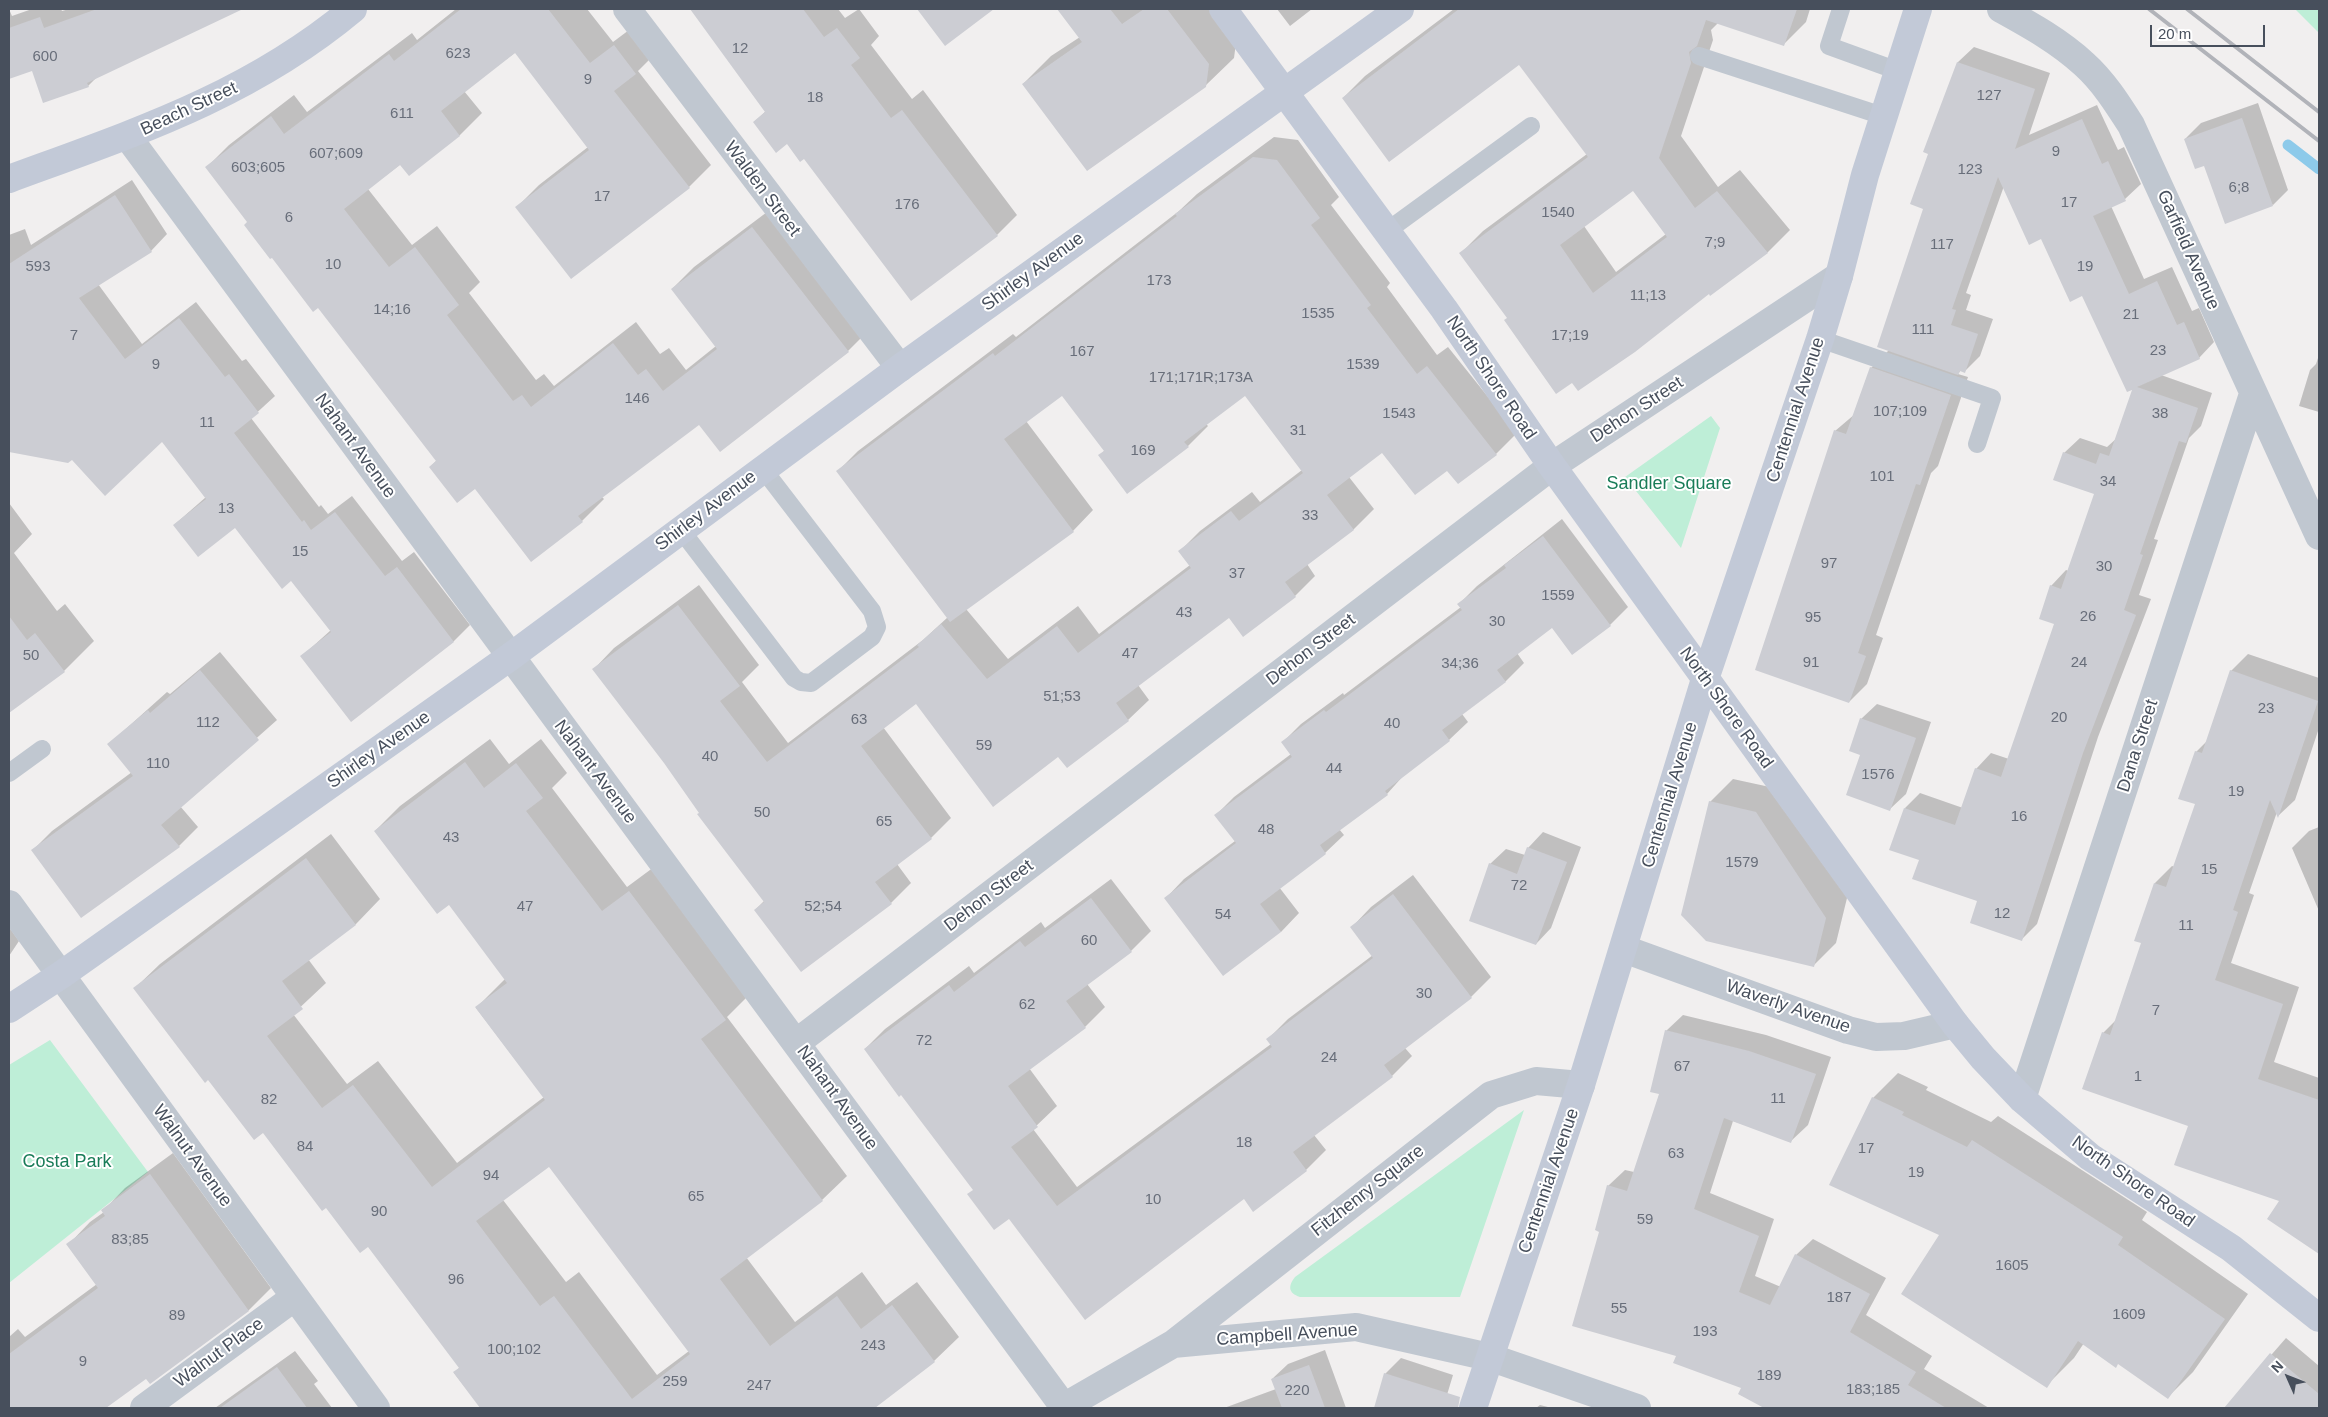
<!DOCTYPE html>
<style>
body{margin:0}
#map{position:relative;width:2328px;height:1417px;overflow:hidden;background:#f1efef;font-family:Arial,sans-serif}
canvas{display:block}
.frame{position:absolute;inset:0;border:10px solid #474f5c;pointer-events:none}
.north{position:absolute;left:2263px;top:1352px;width:50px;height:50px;-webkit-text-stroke:4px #fff;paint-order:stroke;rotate:314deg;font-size:14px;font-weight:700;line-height:20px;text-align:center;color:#474f5c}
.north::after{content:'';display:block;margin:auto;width:18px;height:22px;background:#474f5c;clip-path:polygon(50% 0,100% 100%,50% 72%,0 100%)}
.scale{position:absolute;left:2150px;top:25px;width:115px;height:22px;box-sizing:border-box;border:2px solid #474f5c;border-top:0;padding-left:6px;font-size:15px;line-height:18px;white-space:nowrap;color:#474f5c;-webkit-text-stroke:4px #fff;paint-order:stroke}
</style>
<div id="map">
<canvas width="2328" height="1417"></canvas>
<div class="frame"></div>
<div class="north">N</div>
<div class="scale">20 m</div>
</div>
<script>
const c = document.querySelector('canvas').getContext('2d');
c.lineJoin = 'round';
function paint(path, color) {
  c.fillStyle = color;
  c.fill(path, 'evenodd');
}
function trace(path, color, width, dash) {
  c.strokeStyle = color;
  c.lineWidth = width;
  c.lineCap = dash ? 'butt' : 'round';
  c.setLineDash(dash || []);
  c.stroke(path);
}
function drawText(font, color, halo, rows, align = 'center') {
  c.font = font + ' Arial,sans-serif';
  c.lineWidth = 4;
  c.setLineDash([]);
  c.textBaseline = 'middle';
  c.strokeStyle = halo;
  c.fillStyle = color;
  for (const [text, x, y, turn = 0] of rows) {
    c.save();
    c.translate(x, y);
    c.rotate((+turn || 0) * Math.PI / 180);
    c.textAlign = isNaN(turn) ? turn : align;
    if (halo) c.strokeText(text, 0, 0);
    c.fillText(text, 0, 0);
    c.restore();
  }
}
paint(new Path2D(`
 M 2295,9 L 2319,9 L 2319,33 Z
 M 1711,416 L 1720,428 L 1681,548 L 1625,477 Z
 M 50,1040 L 148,1172 L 9,1283 L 9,1065 Z
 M 1524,1110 L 1460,1297 L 1300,1297 C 1288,1293 1288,1286 1295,1277 Z`), '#beeed7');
paint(new Path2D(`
 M 9,9 L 12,16 L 32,9 L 61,9 L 62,11 L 69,9 L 223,9 L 206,25 L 97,77 L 88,86 L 33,69 L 9,78 Z
 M 456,9 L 587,9 L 613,42 L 637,24 L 658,51 L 638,71 L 711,165 L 689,187 L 517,207 L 539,185 L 588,147 L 516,52 L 464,91 L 482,113 L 460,135 L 409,174 L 401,164 L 368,189 L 412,245 L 437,226 L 480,282 L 469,293 L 536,380 L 544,374 L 554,386 L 636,322 L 660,354 L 669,348 L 686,370 L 716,346 L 672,289 L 694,267 L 775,206 L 870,329 L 848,351 L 699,423 L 602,497 L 604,499 L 582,521 L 475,488 L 430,467 L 437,460 L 319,306 L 207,167 L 229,145 L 294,95 L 307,112 L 412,33 L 417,40 Z
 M 692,9 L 838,9 L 845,18 L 859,9 L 879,36 L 871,45 L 912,99 L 923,90 L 1017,215 L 997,235 L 804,158 L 788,143 L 754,122 L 766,111 Z
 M 919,9 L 991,9 L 945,44 Z
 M 1059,9 L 1216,9 L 1237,35 L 1234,58 L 1205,86 L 1023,84 L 1051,56 L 1080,37 Z
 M 1277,9 L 1312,9 L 1290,26 Z
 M 1454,9 L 1810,9 L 1806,22 L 1783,45 L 1718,23 L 1711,30 L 1713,40 L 1681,136 L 1718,187 L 1740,170 L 1790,230 L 1768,252 L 1711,294 L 1709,293 L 1509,318 L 1461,253 L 1483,231 L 1587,154 L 1519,63 L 1343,98 L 1365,76 ZM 1633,189 L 1666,234 L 1616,272 L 1584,226 Z
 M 1974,47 L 2050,73 L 2029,135 L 2097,105 L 2118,150 L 2124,147 L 2141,184 L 2125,199 L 2111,206 L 2144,279 L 2172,267 L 2192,311 L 2199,308 L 2214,342 L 2199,358 L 2161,375 L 2212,393 L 2201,426 L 2189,438 L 2154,539 L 2158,540 L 2139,595 L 2151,599 L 2098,737 L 2037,924 L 2022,939 L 1979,901 L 1920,859 L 1905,808 L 1920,793 L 1963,808 L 1976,769 L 1991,753 L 2009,759 L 2055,623 L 2051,586 L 2066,570 L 2069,571 L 2095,493 L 2064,453 L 2080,438 L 2107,447 L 2117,438 L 2134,387 L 2082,295 L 2004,186 L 1966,293 L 1971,295 L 1966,310 L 1993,319 L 1980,356 L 1964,372 L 1961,370 L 1958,374 L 1968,377 L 1938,466 L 1931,473 L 1876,635 L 1883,638 L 1867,684 L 1849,702 L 1835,431 L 1855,414 L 1871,368 L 1889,350 L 1924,208 L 1929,153 L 1925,151 L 1958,62 Z
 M 2258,103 L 2288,190 L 2273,205 L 2205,164 L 2185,139 L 2201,123 Z
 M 1274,137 L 1298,140 L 1339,197 L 1331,205 L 1390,283 L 1387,287 L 1437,355 L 1448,347 L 1517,433 L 1496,454 L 1458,483 L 1448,469 L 1382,451 L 1349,477 L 1374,509 L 1353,530 L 1307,564 L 1315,576 L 1295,596 L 1229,617 L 1138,685 L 1149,700 L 1128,720 L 916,703 L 883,727 L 951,818 L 931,838 L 897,864 L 911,883 L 891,903 L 755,910 L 764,901 L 665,762 L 594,669 L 614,648 L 699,585 L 759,665 L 742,682 L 788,743 L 923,640 L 948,617 L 838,471 L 858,451 L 1013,334 L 1016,337 L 1179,211 L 1197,194 ZM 1063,394 L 1105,450 L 1100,455 L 1188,446 L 1208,426 L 1206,424 L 1245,394 L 1302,470 L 1260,502 L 1252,492 L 1200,531 L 1180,551 L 1190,565 L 1099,634 L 1078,606 L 1008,659 L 966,609 L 1073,531 L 1093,510 L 1026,421 Z
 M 132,180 L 167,234 L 151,251 L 98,284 L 142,344 L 196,302 L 242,361 L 246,359 L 275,396 L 251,418 L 319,507 L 321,505 L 328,514 L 352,496 L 402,561 L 414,552 L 470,625 L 454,641 L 351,720 L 302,656 L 331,630 L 291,580 L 235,526 L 174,525 L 206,497 L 163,440 L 72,458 L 68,462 L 9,451 L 9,358 L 47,344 L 14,299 L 9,301 L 9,235 L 25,229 L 31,245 Z
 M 2319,355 L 2319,412 L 2299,406 L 2310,370 L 2316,364 Z
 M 9,503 L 32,534 L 14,553 L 57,611 L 65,604 L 94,641 L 64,671 L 9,712 Z
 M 1562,519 L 1628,607 L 1610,625 L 1552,626 L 1517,653 L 1524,663 L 1506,681 L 1462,714 L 1468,722 L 1449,740 L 1404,775 L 1387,794 L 1339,829 L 1344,835 L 1325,853 L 1279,887 L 1299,913 L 1281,932 L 1166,898 L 1184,879 L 1235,841 L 1216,815 L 1234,797 L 1291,754 L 1283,742 L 1301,724 L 1343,693 L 1344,695 L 1461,607 L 1459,604 L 1477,586 Z
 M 220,652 L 277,720 L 180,806 L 198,827 L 179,846 L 33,850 L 52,831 L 132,772 L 109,744 L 167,692 L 170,694 Z
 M 2248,654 L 2319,678 L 2319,728 L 2295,800 L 2278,816 L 2277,812 L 2249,893 L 2254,895 L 2231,963 L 2299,987 L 2274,1062 L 2319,1078 L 2319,1235 L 2309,1246 L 2281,1200 L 2190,1125 L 2103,1033 L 2117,1019 L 2143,942 L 2136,940 L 2155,883 L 2172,866 L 2175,867 L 2197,804 L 2196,752 L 2207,741 L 2231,671 Z
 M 1877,704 L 1931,722 L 1906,794 L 1890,809 L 1862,754 L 1861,719 Z
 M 490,739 L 509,764 L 541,739 L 567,773 L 552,788 L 627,887 L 654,867 L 750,994 L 727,1017 L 847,1176 L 822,1200 L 746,1257 L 795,1322 L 862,1272 L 886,1305 L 917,1282 L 959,1337 L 934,1361 L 873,1408 L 854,1384 L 822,1408 L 481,1408 L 454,1373 L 460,1367 L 368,1246 L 326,1206 L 263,1131 L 208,1079 L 135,988 L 160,964 L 331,834 L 380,899 L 356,924 L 308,959 L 326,983 L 293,1014 L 347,1084 L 378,1061 L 457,1163 L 544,1097 L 476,1008 L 505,979 L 449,903 L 375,831 L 400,806 ZM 549,1165 L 689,1351 L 657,1375 L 579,1272 L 566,1282 L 503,1200 Z
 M 1733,779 L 1779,789 L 1848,894 L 1836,943 L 1813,966 L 1710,802 Z
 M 2319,827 L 2319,911 L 2292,848 L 2309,831 Z
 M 1543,832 L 1581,847 L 1551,928 L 1536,944 L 1490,864 L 1506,849 L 1525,855 L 1528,848 Z
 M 1413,875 L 1491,977 L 1471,997 L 1405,1048 L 1412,1056 L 1392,1076 L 1314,1135 L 1326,1150 L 1306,1170 L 1253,1210 L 1244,1197 L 1009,1217 L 974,1190 L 902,1093 L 865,1049 L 885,1029 L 969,966 L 974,973 L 1041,922 L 1045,928 L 1111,879 L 1151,931 L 1131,951 L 1087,984 L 1105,1007 L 1085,1027 L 1029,1068 L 1057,1106 L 1033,1129 L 1077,1187 L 1271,1044 L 1268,1039 L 1288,1019 L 1373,955 L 1352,927 L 1371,907 Z
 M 9,927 L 19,941 L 9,956 Z
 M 1683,1015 L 1766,1035 L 1831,1057 L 1808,1125 L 1791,1141 L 1733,1121 L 1710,1193 L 1774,1219 L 1755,1276 L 1781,1287 L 1796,1255 L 1813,1239 L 1886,1278 L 1866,1315 L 1932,1356 L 1924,1369 L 1989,1408 L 1804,1408 L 1786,1397 L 1775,1408 L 1766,1408 L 1739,1394 L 1743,1387 L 1678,1355 L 1600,1231 L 1608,1186 L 1625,1170 L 1634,1172 L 1660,1093 L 1666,1031 Z
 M 1898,1073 L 1928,1087 L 1926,1090 L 1991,1122 L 1998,1116 L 2147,1212 L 2142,1220 L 2248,1294 L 2193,1372 L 2168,1397 L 2119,1363 L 2084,1343 L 2074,1358 L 2049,1383 L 1941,1235 L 1873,1098 Z
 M 173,1153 L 271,1288 L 249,1310 L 150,1382 L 147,1377 L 104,1408 L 78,1408 L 69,1397 L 56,1408 L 9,1408 L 9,1337 L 18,1329 L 25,1337 L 97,1284 L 68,1245 L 90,1222 L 104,1212 L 103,1211 L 125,1188 Z
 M 2286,1338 L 2319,1366 L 2319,1408 L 2225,1408 Z
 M 1325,1350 L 1346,1408 L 1224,1408 L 1276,1389 L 1272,1379 L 1288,1364 Z
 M 295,1351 L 318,1381 L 314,1384 L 332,1408 L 215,1408 Z
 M 1401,1358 L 1453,1375 L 1443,1408 L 1375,1408 L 1385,1374 Z
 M 1540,1405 L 1552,1408 L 1536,1408 Z`), '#0003');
trace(new Path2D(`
 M 2288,145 L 2319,169`), '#8dcaea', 11);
paint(new Path2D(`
 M 97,9 L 243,9 L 87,83 L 89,87 L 43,103 L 32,71 L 9,79 L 9,28 L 40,17 L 44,28 Z
 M 461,9 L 548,9 L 590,63 L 614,45 L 636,74 L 614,91 L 690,188 L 571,279 L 515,207 L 589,150 L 515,53 L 441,111 L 460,136 L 409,176 L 400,165 L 344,209 L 389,267 L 415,247 L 459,305 L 447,315 L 513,401 L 522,395 L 531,407 L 613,343 L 638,375 L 646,369 L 663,391 L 717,349 L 671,289 L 752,227 L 849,352 L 720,452 L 699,425 L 578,516 L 583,522 L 531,562 L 475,489 L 457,503 L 429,467 L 436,461 L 318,308 L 313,312 L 272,258 L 270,259 L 244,225 L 247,222 L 205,167 L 271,116 L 284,134 L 389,54 L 394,61 Z
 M 690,9 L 803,9 L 824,37 L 837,28 L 860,58 L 851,65 L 891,118 L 902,110 L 998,236 L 911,301 L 804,159 L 800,162 L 787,144 L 776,153 L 753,122 L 765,112 Z
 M 917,9 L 994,9 L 945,46 Z
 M 1057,9 L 1110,9 L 1122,24 L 1144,9 L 1167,9 L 1209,64 L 1206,87 L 1087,171 L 1022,84 L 1082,42 Z
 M 1459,9 L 1797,9 L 1784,46 L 1706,20 L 1697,46 L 1689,52 L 1691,63 L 1659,158 L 1695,208 L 1717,191 L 1768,253 L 1710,296 L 1709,294 L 1635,352 L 1578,391 L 1572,383 L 1556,394 L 1504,320 L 1507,318 L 1459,253 L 1588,157 L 1519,65 L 1389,162 L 1342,98 ZM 1633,191 L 1667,237 L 1593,293 L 1560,245 Z
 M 1957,62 L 2035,89 L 2015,149 L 2082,119 L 2102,164 L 2108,161 L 2126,201 L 2093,216 L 2129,294 L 2157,281 L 2177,325 L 2184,322 L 2200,359 L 2137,387 L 2198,408 L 2186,443 L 2179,441 L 2140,554 L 2143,555 L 2124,610 L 2136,615 L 2083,753 L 2022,941 L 1970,923 L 1977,901 L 1912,879 L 1919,860 L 1889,850 L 1904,808 L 1955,825 L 1975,768 L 2001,777 L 2054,624 L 2039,619 L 2050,585 L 2061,589 L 2094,494 L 2053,480 L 2063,452 L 2096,464 L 2100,453 L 2109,456 L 2132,390 L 2127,392 L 2082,296 L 2070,302 L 2041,239 L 2029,245 L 1998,177 L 1952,309 L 1956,310 L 1951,325 L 1978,334 L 1965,373 L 1960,371 L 1958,375 L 1877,347 L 1923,209 L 1910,204 L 1928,154 L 1923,152 Z
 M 2242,118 L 2273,206 L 2225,224 L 2204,166 L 2195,169 L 2184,139 Z
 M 1253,157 L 1277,160 L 1320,218 L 1311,225 L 1371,305 L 1367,308 L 1417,374 L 1427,366 L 1497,455 L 1458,484 L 1447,471 L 1415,495 L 1382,453 L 1327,495 L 1354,530 L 1285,582 L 1296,597 L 1243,637 L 1229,618 L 1116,703 L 1129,721 L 1067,768 L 1058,757 L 993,807 L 916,704 L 861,746 L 932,839 L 875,882 L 892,904 L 801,972 L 754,910 L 764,902 L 697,814 L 699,813 L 664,763 L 592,669 L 678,605 L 740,686 L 720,701 L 767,762 L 919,647 L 917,645 L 941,624 L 987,679 L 1057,626 L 1078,653 L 1191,568 L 1178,551 L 1231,511 L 1239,521 L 1303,473 L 1245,396 L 1184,442 L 1189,447 L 1127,494 L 1098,455 L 1104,451 L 1062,396 L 1004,439 L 1074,532 L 950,622 L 836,471 L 993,353 L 995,356 L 1177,216 L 1175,214 Z
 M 115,195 L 152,252 L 79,298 L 125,359 L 179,318 L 225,377 L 229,374 L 259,413 L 234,433 L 302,522 L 304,520 L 311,530 L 335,512 L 385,576 L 397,567 L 454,642 L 351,722 L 300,656 L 331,632 L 291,581 L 282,589 L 235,528 L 198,557 L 173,525 L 206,499 L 162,442 L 105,496 L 72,460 L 68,463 L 9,452 L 9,264 Z
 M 1870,367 L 1951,395 L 1920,485 L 1916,484 L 1858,653 L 1866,656 L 1849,703 L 1755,670 L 1834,430 L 1846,434 Z
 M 1543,536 L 1611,626 L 1572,655 L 1552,628 L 1497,670 L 1506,682 L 1442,730 L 1450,741 L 1385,791 L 1388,795 L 1320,845 L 1326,854 L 1260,904 L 1281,932 L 1223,976 L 1164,898 L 1236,843 L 1214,815 L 1292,757 L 1281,742 L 1324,710 L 1326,712 L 1462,610 L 1457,604 L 1506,568 L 1504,565 Z
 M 9,616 L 27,640 L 35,633 L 65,672 L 9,713 Z
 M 200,670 L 259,740 L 161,825 L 180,847 L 81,918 L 31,850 L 133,776 L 107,744 L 148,710 L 150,713 Z
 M 2230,670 L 2318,701 L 2278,818 L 2270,800 L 2233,910 L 2238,912 L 2215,980 L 2283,1004 L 2258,1079 L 2319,1100 L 2319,1254 L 2267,1219 L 2279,1201 L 2174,1165 L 2188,1126 L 2082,1089 L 2102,1032 L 2110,1035 L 2141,943 L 2134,941 L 2154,883 L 2166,887 L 2195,804 L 2178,799 L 2195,751 L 2202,753 Z
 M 1860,718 L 1916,738 L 1890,811 L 1846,795 L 1860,755 L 1849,751 Z
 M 465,762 L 484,788 L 516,763 L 543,798 L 526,811 L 602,911 L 629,891 L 726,1020 L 701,1039 L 823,1201 L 720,1279 L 770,1346 L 837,1296 L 861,1329 L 892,1305 L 935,1362 L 875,1408 L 480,1408 L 453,1372 L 459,1368 L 368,1247 L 360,1253 L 326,1208 L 322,1211 L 263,1133 L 254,1140 L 208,1080 L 205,1083 L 133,988 L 306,858 L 356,925 L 282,981 L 303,1009 L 267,1036 L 322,1108 L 353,1085 L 432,1187 L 545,1100 L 475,1007 L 507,983 L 449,905 L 437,914 L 374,831 ZM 549,1167 L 690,1354 L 632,1399 L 554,1296 L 540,1306 L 476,1221 Z
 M 1709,801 L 1756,812 L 1826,918 L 1814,967 L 1706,941 L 1681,915 Z
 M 1527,847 L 1567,862 L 1536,945 L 1469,921 L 1489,863 L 1517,874 Z
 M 1393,894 L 1472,998 L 1384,1065 L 1393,1077 L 1293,1152 L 1307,1171 L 1253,1212 L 1244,1199 L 1085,1320 L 1009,1219 L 994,1230 L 967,1194 L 973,1190 L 901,1095 L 899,1097 L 864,1049 L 949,985 L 954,992 L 1020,941 L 1025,947 L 1091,898 L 1132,952 L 1066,1001 L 1086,1028 L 1008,1086 L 1038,1127 L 1011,1147 L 1057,1206 L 1272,1047 L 1266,1039 L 1373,958 L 1350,927 Z
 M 1665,1030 L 1749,1051 L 1816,1074 L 1791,1143 L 1724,1118 L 1694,1209 L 1759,1236 L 1739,1292 L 1770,1305 L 1795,1254 L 1870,1294 L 1850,1332 L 1916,1372 L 1908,1385 L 1946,1408 L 1764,1408 L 1738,1394 L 1741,1388 L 1673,1363 L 1676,1356 L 1572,1326 L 1599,1232 L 1595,1230 L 1607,1185 L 1627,1191 L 1659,1094 L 1650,1092 Z
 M 1872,1097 L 1904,1112 L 1902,1115 L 1967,1147 L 1972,1140 L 2123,1237 L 2118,1245 L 2225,1319 L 2168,1399 L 2118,1364 L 2116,1368 L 2078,1341 L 2047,1388 L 1901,1294 L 1939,1235 L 1829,1185 Z
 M 150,1174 L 249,1311 L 150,1384 L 146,1379 L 106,1408 L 9,1408 L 9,1354 L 98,1288 L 66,1244 L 105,1216 L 101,1210 Z
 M 2270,1353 L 2319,1394 L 2319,1408 L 2224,1408 Z
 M 1309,1365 L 1325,1408 L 1282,1408 L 1271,1379 Z
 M 277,1367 L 307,1408 L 220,1408 Z
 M 1384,1373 L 1460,1397 L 1458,1408 L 1374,1408 Z`), '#cccdd3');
trace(new Path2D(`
 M 1841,9 L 1829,46 L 1898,71
 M 1699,56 L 1883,116
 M 1387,231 L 1531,126
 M 1820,339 L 1992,398 L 1977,444
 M 681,530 L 794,678 L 801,682 L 811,683 L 872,637 L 877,627 L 872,611 L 763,469
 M 9,773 L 42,749`), '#c0c7d0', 18);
trace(new Path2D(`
 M 627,9 L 900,368
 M 2001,9 C 2030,25 2059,41 2084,64 C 2103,81 2117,103 2131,125 L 2319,536
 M 128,137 L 1064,1407
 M 9,904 L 376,1408
 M 1624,949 L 1848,1030 L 1876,1037 L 1904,1036 L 1955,1024
 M 796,1043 L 1552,466 L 1839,276
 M 2022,1099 L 2253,394
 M 1173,1344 L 1491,1095 L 1536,1081 L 1581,1085
 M 144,1408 L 295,1297
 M 1062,1408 L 1173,1344 L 1356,1327 L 1489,1357 L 1637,1408`), '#c0c7d0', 28);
trace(new Path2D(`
 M 1223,9 L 1444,309 L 1552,466 L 1955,1024 L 1983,1058 L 2022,1099 L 2090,1157 L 2231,1248 L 2319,1318
 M 9,179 C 134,133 249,96 353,9
 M 9,1009 L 61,975 L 510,657 L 900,368 L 1400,9
 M 1473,1408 L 1581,1085 L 1705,679 L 1820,339 L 1839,276 L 1865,175 L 1918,9`), '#c2c9d7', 28);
trace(new Path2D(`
 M 2149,9 L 2319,141
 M 2187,9 L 2319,112`), '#b1b3b9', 4);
drawText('15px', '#686e7a', null, [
 ["12",740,49],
 ["623",458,54],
 ["600",45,57],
 ["9",588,80],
 ["127",1989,96],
 ["18",815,98],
 ["611",402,114],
 ["9",2056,152],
 ["607;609",336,154],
 ["603;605",258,168],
 ["123",1970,170],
 ["6;8",2239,188],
 ["17",602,197],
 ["17",2069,203],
 ["176",907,205],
 ["1540",1558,213],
 ["6",289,218],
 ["7;9",1715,243],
 ["117",1942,245],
 ["10",333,265],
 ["593",38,267],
 ["19",2085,267],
 ["173",1159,281],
 ["11;13",1648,296],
 ["14;16",392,310],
 ["1535",1318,314],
 ["21",2131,315],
 ["111",1923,330],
 ["7",74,336],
 ["17;19",1570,336],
 ["23",2158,351],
 ["167",1082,352],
 ["9",156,365],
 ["1539",1363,365],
 ["171;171R;173A",1201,378],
 ["146",637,399],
 ["107;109",1900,412],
 ["1543",1399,414],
 ["38",2160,414],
 ["11",207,423],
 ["31",1298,431],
 ["169",1143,451],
 ["101",1882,477],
 ["34",2108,482],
 ["13",226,509],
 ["33",1310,516],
 ["15",300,552],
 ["97",1829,564],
 ["30",2104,567],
 ["37",1237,574],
 ["1559",1558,596],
 ["43",1184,613],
 ["26",2088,617],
 ["95",1813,618],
 ["30",1497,622],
 ["47",1130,654],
 ["50",31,656],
 ["91",1811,663],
 ["24",2079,663],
 ["34;36",1460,664],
 ["51;53",1062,697],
 ["23",2266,709],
 ["20",2059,718],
 ["63",859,720],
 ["112",208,723],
 ["40",1392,724],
 ["59",984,746],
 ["40",710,757],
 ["110",158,764],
 ["44",1334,769],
 ["1576",1878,775],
 ["19",2236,792],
 ["50",762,813],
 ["16",2019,817],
 ["65",884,822],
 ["48",1266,830],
 ["43",451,838],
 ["1579",1742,863],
 ["15",2209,870],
 ["72",1519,886],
 ["47",525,907],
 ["52;54",823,907],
 ["12",2002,914],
 ["54",1223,915],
 ["11",2186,926],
 ["60",1089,941],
 ["30",1424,994],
 ["62",1027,1005],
 ["7",2156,1011],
 ["72",924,1041],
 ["24",1329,1058],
 ["67",1682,1067],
 ["1",2138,1077],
 ["11",1778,1099],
 ["82",269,1100],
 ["18",1244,1143],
 ["84",305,1147],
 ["17",1866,1149],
 ["63",1676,1154],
 ["19",1916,1173],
 ["94",491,1176],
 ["65",696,1197],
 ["10",1153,1200],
 ["90",379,1212],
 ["59",1645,1220],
 ["83;85",130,1240],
 ["1605",2012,1266],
 ["96",456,1280],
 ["187",1839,1298],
 ["55",1619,1309],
 ["1609",2129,1315],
 ["89",177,1316],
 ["193",1705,1332],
 ["243",873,1346],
 ["100;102",514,1350],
 ["9",83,1362],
 ["189",1769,1376],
 ["259",675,1382],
 ["247",759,1386],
 ["183;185",1873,1390],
 ["220",1297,1391]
]);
drawText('18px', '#474f5c', '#fff', [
 ["Beach Street",189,109,-25],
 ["Walden Street",762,189,53],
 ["Garfield Avenue",2188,250,66],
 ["Shirley Avenue",1033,272,-36],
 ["North Shore Road",1491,378,56],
 ["Dehon Street",1637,410,-33],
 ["Centennial Avenue",1796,410,-72],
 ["Nahant Avenue",355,446,54],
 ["Shirley Avenue",706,511,-37],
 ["Dehon Street",1311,650,-37],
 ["North Shore Road",1726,708,54],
 ["Dana Street",2138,746,-72],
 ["Shirley Avenue",379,750,-35],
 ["Nahant Avenue",595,772,53],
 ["Centennial Avenue",1670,795,-73],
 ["Dehon Street",989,896,-37],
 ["Waverly Avenue",1788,1007,19],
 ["Nahant Avenue",837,1098,54],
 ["Walnut Avenue",192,1156,54],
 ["Centennial Avenue",1549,1181,-71],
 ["North Shore Road",2133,1182,35],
 ["Fitzhenry Square",1368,1191,-38],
 ["Campbell Avenue",1287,1335,-4],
 ["Walnut Place",219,1353,-36]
]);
drawText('18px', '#197c58', '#fff', [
 ["Sandler Square",1669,484],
 ["Costa Park",67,1162]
]);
</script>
